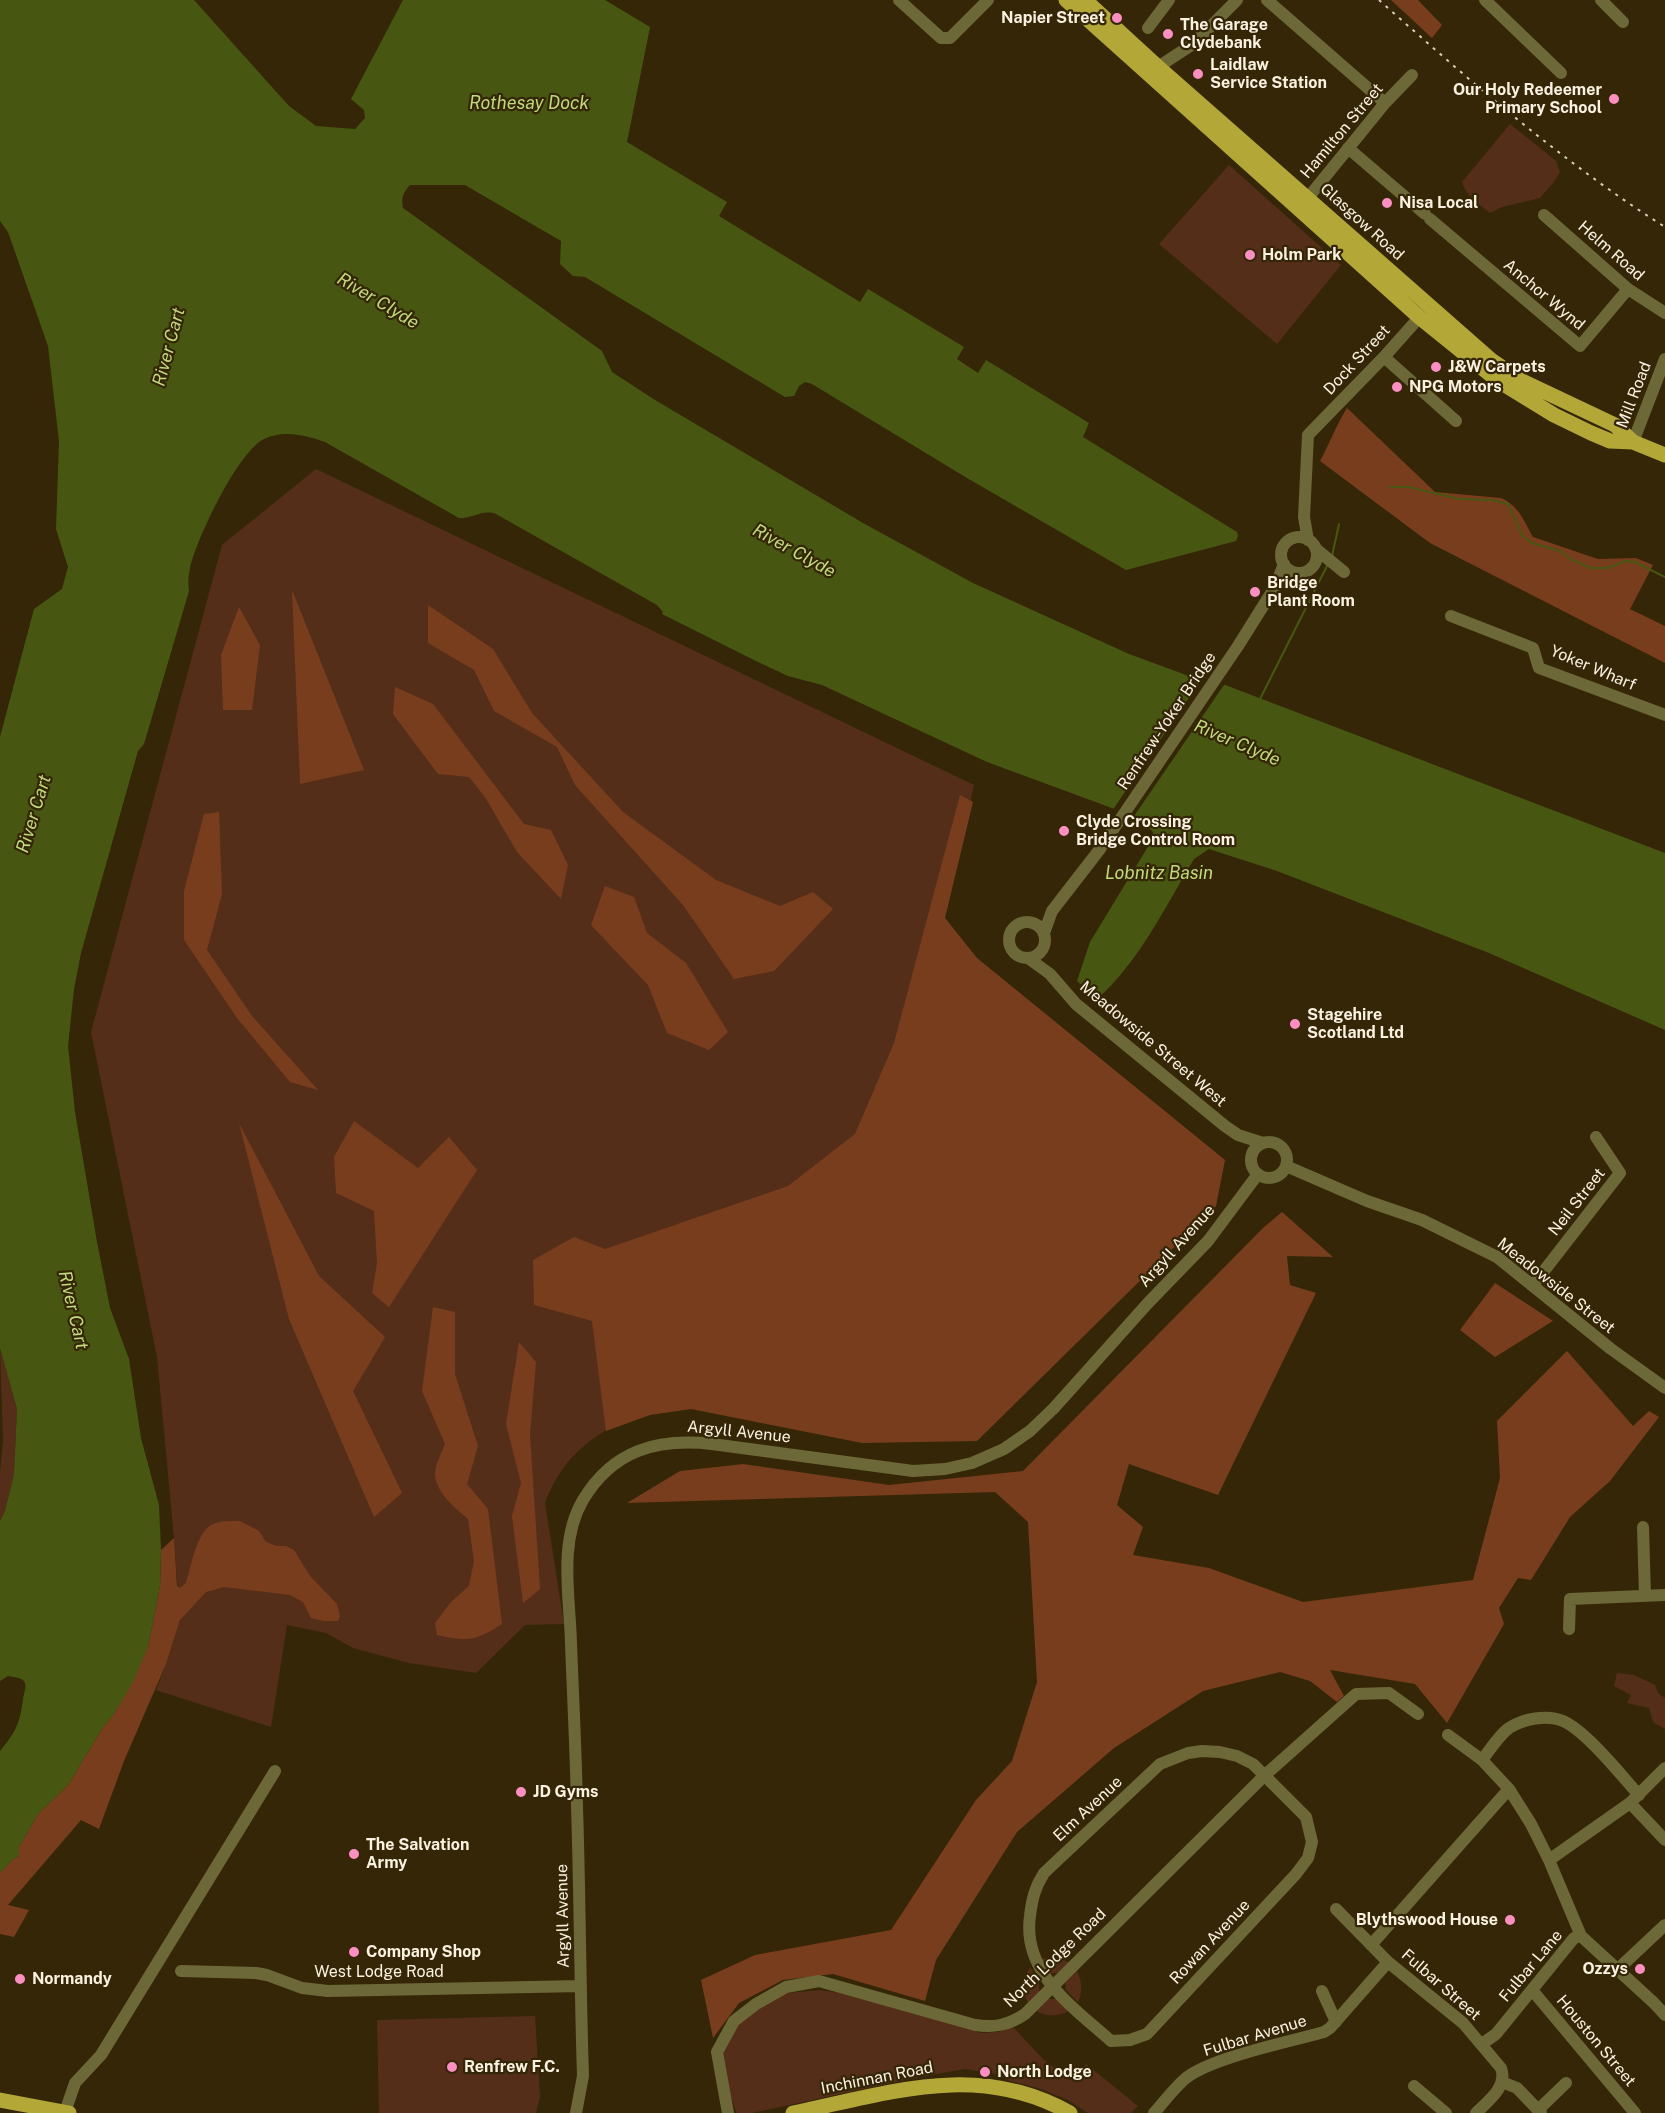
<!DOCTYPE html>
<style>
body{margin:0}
canvas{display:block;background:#342606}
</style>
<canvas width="1665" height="2113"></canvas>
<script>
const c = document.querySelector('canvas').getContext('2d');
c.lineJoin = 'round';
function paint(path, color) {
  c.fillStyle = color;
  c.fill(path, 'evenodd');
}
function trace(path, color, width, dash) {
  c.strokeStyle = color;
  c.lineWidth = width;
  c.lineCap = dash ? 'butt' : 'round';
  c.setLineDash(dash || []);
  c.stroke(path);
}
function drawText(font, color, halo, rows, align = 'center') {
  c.font = font + ' "Public Sans",sans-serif';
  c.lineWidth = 4.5;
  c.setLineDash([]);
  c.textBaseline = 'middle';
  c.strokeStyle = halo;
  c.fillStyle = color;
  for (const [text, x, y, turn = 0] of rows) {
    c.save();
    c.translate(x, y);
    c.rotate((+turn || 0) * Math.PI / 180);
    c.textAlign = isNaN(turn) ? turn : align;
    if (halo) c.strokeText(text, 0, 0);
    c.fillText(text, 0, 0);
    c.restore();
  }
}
paint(new Path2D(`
 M 1510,124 L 1556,161 L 1560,172 L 1553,183 L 1540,198 L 1502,207 L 1490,213 C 1479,204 1466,196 1462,182 Z
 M 1229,165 L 1341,265 L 1277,344 L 1159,244 Z
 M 316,469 L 974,785 L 889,1167 L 650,1415 C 636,1420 618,1424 605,1431 C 575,1449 557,1471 545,1503 L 564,1624 L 525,1625 L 476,1673 L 409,1663 L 353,1648 L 326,1633 L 287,1625 L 271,1727 L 156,1690 L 166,1664 L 180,1620 L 174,1538 L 157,1357 L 91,1032 L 222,545 Z
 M 0,1348 L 17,1409 L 14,1474 L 5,1511 L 0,1521 L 0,1473 L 3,1440 Z
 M 1617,1673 L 1634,1675 L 1655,1685 L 1658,1693 L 1665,1698 L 1665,1729 L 1653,1722 L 1649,1708 L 1627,1703 L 1631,1695 L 1614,1686 Z
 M 1055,1957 L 1069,1962 L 1058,1973 L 1049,1973 L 1041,1959 Z
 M 1030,1967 L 1039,1981 L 1039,1993 L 1028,2003 C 1021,1990 1022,1980 1030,1967 Z
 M 1077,1971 C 1082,1982 1083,1990 1078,2002 L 1066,1990 L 1065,1982 Z
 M 819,1990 L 842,1993 L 981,2033 L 998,2032 L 1013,2027 L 1043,2059 L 1070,2080 L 1086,2064 L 1138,2106 L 1131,2113 L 1088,2113 L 1068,2100 L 1038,2088 L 1006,2080 L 1003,2075 L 965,2069 L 924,2076 L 752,2113 L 737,2113 C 731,2099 721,2065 723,2050 C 727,2027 760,2000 782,1995 C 793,1991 807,1992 819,1990 Z
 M 1046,1999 L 1059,1999 L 1069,2011 C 1057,2017 1046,2017 1034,2010 Z
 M 535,2016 L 540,2097 L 536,2113 L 379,2113 L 377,2020 Z`), '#552e19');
paint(new Path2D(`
 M 1391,0 L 1418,0 L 1442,25 L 1432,38 Z
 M 1347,408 L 1435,492 L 1501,498 C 1519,506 1524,521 1533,537 L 1598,559 L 1636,558 L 1653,565 L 1630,609 L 1665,626 L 1665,663 L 1430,543 L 1320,461 C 1330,443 1336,425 1347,408 Z
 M 292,590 L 364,770 L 300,784 Z
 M 428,605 L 493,649 L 532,713 L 623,812 L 716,880 L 780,906 L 813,892 L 833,909 L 774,971 L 734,979 L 683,905 L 575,785 L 557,747 L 494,711 L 474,670 L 428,643 Z
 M 239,607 L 260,645 L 252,710 L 223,710 L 221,655 Z
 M 395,687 L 433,704 L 524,824 L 551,830 L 568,865 L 561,899 L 517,852 L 485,797 L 469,777 L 438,774 L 393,714 Z
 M 960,795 L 973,802 L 945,918 L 977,958 L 1225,1160 L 1216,1206 L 977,1441 L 862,1443 L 691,1409 L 650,1415 L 606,1431 L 592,1321 L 534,1305 L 533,1260 L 574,1237 L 605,1249 L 788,1186 L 855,1134 L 894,1043 Z
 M 219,812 L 222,894 L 207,950 L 252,1016 L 318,1090 L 290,1082 L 237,1018 L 184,940 L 184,891 L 204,814 Z
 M 605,886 L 634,897 L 647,933 L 686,963 L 728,1032 L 709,1050 L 667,1033 L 648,985 L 591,925 Z
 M 354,1121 L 418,1168 L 449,1137 L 477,1170 L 389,1307 L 372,1293 L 377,1263 L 374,1211 L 336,1193 L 334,1157 Z
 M 239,1123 L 319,1276 L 385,1337 L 353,1391 L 402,1493 L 374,1517 L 289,1319 Z
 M 1282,1212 L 1333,1257 L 1287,1256 L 1290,1285 L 1316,1293 L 1218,1495 L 1129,1464 L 1117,1505 L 1143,1527 L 1133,1555 L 1209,1568 L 1303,1602 L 1473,1580 L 1500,1478 L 1497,1421 L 1567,1351 L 1633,1426 L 1649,1411 L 1659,1417 L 1610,1481 L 1570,1517 L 1531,1580 L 1518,1578 L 1499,1608 L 1504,1624 L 1447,1723 L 1415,1684 L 1330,1670 L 1344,1696 L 1337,1702 L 1310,1681 L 1280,1672 L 1203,1691 L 1114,1748 L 1017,1832 L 936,1960 L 925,2001 L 833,1974 L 783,1980 L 739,2003 L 713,2038 L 701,1980 L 755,1955 L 891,1930 L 976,1800 L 1012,1761 L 1037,1682 L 1028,1522 L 995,1492 L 627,1503 L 680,1471 L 743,1464 L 889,1485 L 1023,1471 L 1263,1228 Z
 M 1495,1283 L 1553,1321 L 1495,1357 L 1460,1330 Z
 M 433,1307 L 455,1312 L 455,1374 L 478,1446 L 467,1484 L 488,1509 L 502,1624 C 475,1641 468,1642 437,1635 L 435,1623 L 451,1602 L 469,1586 L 474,1561 L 468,1519 C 455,1508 434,1491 435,1472 C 436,1463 442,1452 445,1444 L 422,1391 Z
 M 519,1342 L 536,1362 L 530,1434 L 540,1589 L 523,1603 L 512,1516 L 521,1483 L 506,1424 Z
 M 240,1521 L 259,1531 L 266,1542 L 277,1546 L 286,1546 L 294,1550 L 310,1576 L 337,1604 L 340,1616 L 338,1621 L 324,1621 L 311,1618 L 303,1602 L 290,1595 L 224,1587 L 206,1592 L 180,1620 L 166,1664 L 124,1761 L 99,1829 L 81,1820 L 8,1905 L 29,1910 L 14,1937 L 0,1934 L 0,1873 L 12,1860 L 19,1856 L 19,1847 L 38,1814 L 68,1785 L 102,1729 L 116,1711 L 148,1647 L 160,1586 L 161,1550 L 174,1538 L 177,1586 L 180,1588 L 186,1583 C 191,1567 196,1534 211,1525 C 219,1520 231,1521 240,1521 Z`), '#783d1d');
paint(new Path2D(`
 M 0,0 L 194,0 L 289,106 L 316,126 L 355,129 L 365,118 L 364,110 L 351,99 L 403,0 L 605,0 L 650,27 L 627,142 L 727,202 L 719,216 L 860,302 L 868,289 L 964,347 L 957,359 L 978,373 L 986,360 L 1089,423 L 1083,437 L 1237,532 L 1238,536 L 1236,541 L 1126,570 L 967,478 L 812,384 L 805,382 L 799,386 L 794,396 L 785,397 L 585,277 L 573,276 L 560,264 L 561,241 L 465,185 L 410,185 C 403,193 401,197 403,208 L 602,351 L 612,372 L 655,400 L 863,523 L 973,583 L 1129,654 L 1197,679 L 1220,683 L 1665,853 L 1665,1030 L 1489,953 L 1277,871 L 1209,849 L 1194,859 C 1167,904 1137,965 1097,999 L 1077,981 L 1090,942 L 1149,845 L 1153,832 L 1139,818 L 987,762 L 822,685 L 788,676 L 756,661 L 662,614 L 663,612 L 657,605 L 496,514 C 482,509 473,519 459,518 L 325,442 C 306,435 282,429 262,440 C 236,456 197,538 190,568 C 188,576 188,584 189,591 L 144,744 L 138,751 L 132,772 L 81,953 L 74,989 L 68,1046 L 75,1112 L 97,1242 L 110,1308 L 129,1359 L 141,1438 L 159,1505 L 161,1550 L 160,1586 L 148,1647 L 133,1682 L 116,1711 L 102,1729 L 68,1785 L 38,1814 L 19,1847 L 19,1856 L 12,1860 L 0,1873 L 0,1751 C 16,1732 20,1723 23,1699 C 24,1692 28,1685 23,1680 C 19,1677 13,1677 8,1676 L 0,1681 L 0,1521 L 5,1511 L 14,1474 L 17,1409 L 0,1348 L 0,737 L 34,609 L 62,589 L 68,567 L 56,529 L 59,441 L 48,346 L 8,232 L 0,221 Z`), '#475712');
paint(new Path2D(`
 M 1203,677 L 1226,682 L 1132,819 L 1112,811 Z`), '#342606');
trace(new Path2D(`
 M 1390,487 L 1409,487 L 1459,499 L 1492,500 L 1508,504 L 1522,535 L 1532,543 L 1560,551 L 1572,560 L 1591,568 L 1608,568 L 1626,561 L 1635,562 L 1665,577
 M 1332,556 L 1339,524
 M 1259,701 L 1328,564`), '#475712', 2);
trace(new Path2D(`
 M 899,0 L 941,38 L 950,38 L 988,0
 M 1267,0 L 1385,103
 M 1485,0 L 1561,73
 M 1601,0 L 1623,22
 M 1148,28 L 1169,0
 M 1158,67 L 1193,44 L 1237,0
 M 1348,148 L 1425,214
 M 1303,204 L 1385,103 L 1412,75
 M 1544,215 L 1628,289 L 1665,313
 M 1430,219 L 1580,346 L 1628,289
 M 1384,357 L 1456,421
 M 1633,442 L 1665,359
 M1281 555a18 18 0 1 1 36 0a18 18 0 1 1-36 0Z
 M 1308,540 L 1304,517 L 1308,435 L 1384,357 L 1424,312
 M 1316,549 L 1344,572
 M 1451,616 L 1533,648 L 1539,668 L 1665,715
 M1009 940a18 18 0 1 1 36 0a18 18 0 1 1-36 0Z
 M 1044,933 L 1052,911 L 1100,849 L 1238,646 L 1275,587 L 1284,564
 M 1028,958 L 1050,974 L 1076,1004 L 1225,1126 L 1238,1135 L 1263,1143
 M1251 1160a18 18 0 1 1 36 0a18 18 0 1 1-36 0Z
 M 1286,1166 L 1367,1201 L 1422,1220 L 1497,1257 L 1611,1349 L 1665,1388
 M 1533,1285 L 1620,1173 L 1596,1137
 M 1643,1527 L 1645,1596
 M 1569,1629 L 1570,1599 L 1665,1595
 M 1448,1735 L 1482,1760 L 1509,1789 L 1531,1824 L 1549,1860 L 1581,1936 L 1654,2003 L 1665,2015
 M 1202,1751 L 1220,1752 L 1237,1756 L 1253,1764 L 1306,1817 L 1312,1842 L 1308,1858 L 1296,1874 L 1147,2034 L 1130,2040 L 1111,2041 C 1073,2007 1022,1973 1030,1916 C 1032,1899 1035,1887 1044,1873 L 1160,1764 L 1188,1753 Z
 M 1482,1760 C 1490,1750 1499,1735 1509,1728 C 1523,1719 1547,1714 1563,1721 C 1586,1731 1621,1775 1639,1795
 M 1630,1803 L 1665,1840
 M 1549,1860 L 1630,1803 L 1665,1768
 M 1336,1909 L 1388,1962 L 1463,2023 L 1501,2068 C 1508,2087 1488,2101 1476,2113
 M 1371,1945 L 1509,1789
 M 1617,1970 L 1665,1925
 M 181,1971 L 256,1973 L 267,1975 L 302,1988 L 328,1991 L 581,1986
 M 1532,1990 L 1635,2113
 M 1322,1991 L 1336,2022
 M 1482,2044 L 1496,2034 L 1574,1938 L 1581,1936
 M 1502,2082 L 1517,2088 L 1541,2113
 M 1414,2086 L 1446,2113
 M 1538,2110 L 1566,2083
 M 65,2112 L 75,2083 L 101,2055 L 275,1771
 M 576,2113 L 583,2076 C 580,1986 580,1897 577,1807 C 576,1753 573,1698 571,1643 C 570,1598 558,1542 583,1500 C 613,1450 657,1438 712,1444 L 913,1471 L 945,1469 L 972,1463 L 1004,1449 L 1030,1431 L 1054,1408 L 1148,1303 L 1208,1241 L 1258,1174
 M 728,2113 L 717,2052 L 734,2021 L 756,2004 L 786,1987 L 819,1981 L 975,2025 C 994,2028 1009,2025 1025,2014 L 1264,1776 L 1356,1694 L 1389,1693 L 1418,1714
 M 1154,2113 C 1164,2102 1174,2088 1186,2078 C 1213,2057 1289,2042 1324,2032 L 1330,2028 L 1388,1962`), '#6d6837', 12);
trace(new Path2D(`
 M 1066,0 L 1419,317 L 1497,380 L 1554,415 L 1591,433 L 1610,441 L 1633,442 L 1665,455
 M 1085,0 L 1158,67 L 1491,360 L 1522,381 L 1615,425 L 1633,442
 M 0,2100 L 69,2113
 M 793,2113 C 889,2093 978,2061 1070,2113`), '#b3a837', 15);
trace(new Path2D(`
 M 1379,0 C 1470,81 1562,162 1665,227`), '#dad0bd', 2, [3, 6]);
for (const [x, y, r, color] of [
 [1117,18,6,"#fc8fc2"],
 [1168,34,6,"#fc8fc2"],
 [1198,74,6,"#fc8fc2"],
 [1614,99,6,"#fc8fc2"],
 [1387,203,6,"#fc8fc2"],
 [1250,255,6,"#fc8fc2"],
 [1436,367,6,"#fc8fc2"],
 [1397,387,6,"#fc8fc2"],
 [1255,592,6,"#fc8fc2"],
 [1064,831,6,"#fc8fc2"],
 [1295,1024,6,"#fc8fc2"],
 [521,1792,6,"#fc8fc2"],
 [354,1854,6,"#fc8fc2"],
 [1510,1920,6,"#fc8fc2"],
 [354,1952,6,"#fc8fc2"],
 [1640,1969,6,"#fc8fc2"],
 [20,1979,6,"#fc8fc2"],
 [452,2067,6,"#fc8fc2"],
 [985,2072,6,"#fc8fc2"]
]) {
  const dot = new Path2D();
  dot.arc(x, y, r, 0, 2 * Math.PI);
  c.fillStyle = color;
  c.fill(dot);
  trace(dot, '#342606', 2);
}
drawText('bold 16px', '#faf1e0', '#342606', [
 ["Napier Street",1105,18,"right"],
 ["The Garage",1180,25],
 ["Clydebank",1180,43],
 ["Laidlaw",1210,65],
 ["Service Station",1210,83],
 ["Our Holy Redeemer",1602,90,"right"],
 ["Primary School",1602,108,"right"],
 ["Nisa Local",1399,203],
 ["Holm Park",1262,255],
 ["J&W Carpets",1448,367],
 ["NPG Motors",1409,387],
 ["Bridge",1267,583],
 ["Plant Room",1267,601],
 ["Clyde Crossing",1076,822],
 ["Bridge Control Room",1076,840],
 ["Stagehire",1307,1015],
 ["Scotland Ltd",1307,1033],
 ["JD Gyms",533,1792],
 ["The Salvation",366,1845],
 ["Army",366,1863],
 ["Blythswood House",1498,1920,"right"],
 ["Company Shop",366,1952],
 ["Ozzys",1628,1969,"right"],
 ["Normandy",32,1979],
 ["Renfrew F.C.",464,2067],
 ["North Lodge",997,2072]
], 'left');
drawText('16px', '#faf1e0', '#342606', [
 ["Hamilton Street",1342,131,-50],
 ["Glasgow Road",1362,222,42],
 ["Helm Road",1611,251,41],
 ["Anchor Wynd",1544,295,40],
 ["Dock Street",1357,360,-47],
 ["Mill Road",1634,395,-69],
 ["Yoker Wharf",1593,668,23],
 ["Renfrew-Yoker Bridge",1167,721,-56],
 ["Meadowside Street West",1153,1044,40],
 ["Neil Street",1577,1202,-52],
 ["Argyll Avenue",1177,1246,-48],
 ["Meadowside Street",1556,1286,38],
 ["Argyll Avenue",739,1432,6],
 ["Elm Avenue",1088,1809,-43],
 ["Argyll Avenue",563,1916,-91],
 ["Rowan Avenue",1210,1942,-47],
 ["North Lodge Road",1055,1958,-44],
 ["Fulbar Lane",1531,1966,-50],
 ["West Lodge Road",379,1972],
 ["Fulbar Street",1441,1985,41],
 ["Fulbar Avenue",1255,2036,-17],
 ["Houston Street",1596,2041,50],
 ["Inchinnan Road",877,2078,-11]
]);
drawText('italic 18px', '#c0da7c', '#342606', [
 ["Rothesay Dock",529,103],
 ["River Clyde",378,301,31],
 ["River Cart",169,347,-75],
 ["River Clyde",794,551,29],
 ["River Clyde",1237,743,23],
 ["River Cart",34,814,-73],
 ["Lobnitz Basin",1159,873],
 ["River Cart",73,1310,77]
]);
</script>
